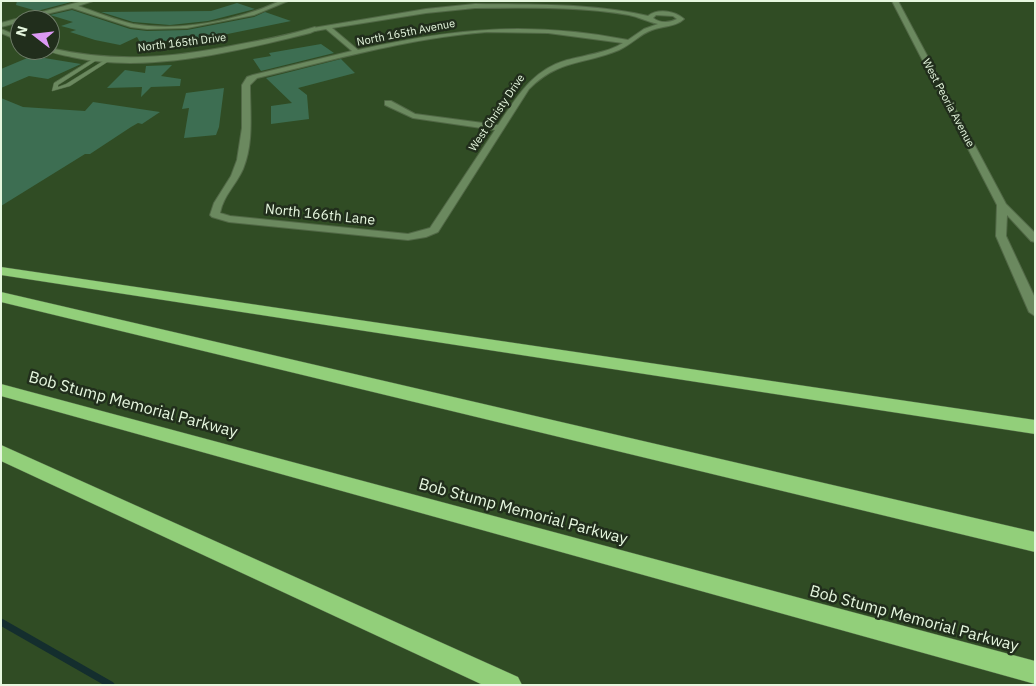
<!DOCTYPE html>
<style>
body{margin:0}
#map{position:relative;width:1036px;height:686px;overflow:hidden;background:#304c24;font-family:"IBM Plex Sans",sans-serif}
canvas{display:block}
.frame{position:absolute;inset:0;border:2px solid #e6f7df;pointer-events:none}
.north{position:absolute;left:10px;top:10px;width:50px;height:50px;box-sizing:border-box;background:#212e1c;border:1px solid #707e6a;border-radius:50%;rotate:286deg;font-size:14px;font-weight:700;line-height:20px;text-align:center;color:#e6f7df}
.north::after{content:'';display:block;margin:auto;width:18px;height:22px;background:#dc99f4;clip-path:polygon(50% 0,100% 100%,50% 72%,0 100%)}
</style>
<div id="map">
<canvas width="1036" height="686"></canvas>
<div class="frame"></div>
<div class="north">N</div>
</div>
<script>
const c = document.querySelector('canvas').getContext('2d');
c.lineJoin = 'round';
function trace(path, color, width, dash) {
  c.strokeStyle = color;
  c.lineWidth = width;
  c.lineCap = dash ? 'butt' : 'round';
  c.setLineDash(dash || []);
  c.stroke(path);
}
function paint(path, color) {
  c.fillStyle = color;
  c.fill(path, 'evenodd');
}
function drawText(font, color, halo, rows, align = 'center') {
  c.font = font + ' "IBM Plex Sans",sans-serif';
  c.lineWidth = 5;
  c.setLineDash([]);
  c.textBaseline = 'middle';
  c.strokeStyle = halo;
  c.fillStyle = color;
  for (const [text, x, y, turn = 0] of rows) {
    c.save();
    c.translate(x, y);
    c.rotate((+turn || 0) * Math.PI / 180);
    c.textAlign = isNaN(turn) ? turn : align;
    if (halo) c.strokeText(text, 0, 0);
    c.fillText(text, 0, 0);
    c.restore();
  }
}
trace(new Path2D(`
 M 1,622 L 111,685`), '#142e2e', 7);
paint(new Path2D(`
 M 17,1 L 75,1 L 37,11 L 16,5 Z
 M 237,3 L 255,9 L 208,21 L 170,25 L 133,22 L 101,12 L 211,11 Z
 M 72,10 L 130,29 L 147,31 L 187,30 L 254,17 L 265,12 L 291,21 L 213,37 L 141,44 L 137,37 L 120,45 L 95,40 L 70,32 L 76,30 L 61,26 L 73,22 L 50,15 Z
 M 321,44 L 334,53 L 261,71 L 253,59 L 271,56 L 269,53 Z
 M 32,56 L 81,64 L 48,79 L 29,76 L 1,88 L 1,69 Z
 M 341,59 L 355,73 L 298,88 L 307,95 L 309,119 L 271,124 L 271,106 L 292,103 L 266,78 Z
 M 172,65 L 161,76 L 181,79 L 180,86 L 151,87 L 141,97 L 142,87 L 107,88 L 125,70 L 145,73 L 146,66 Z
 M 224,88 L 219,127 L 216,135 L 184,138 L 189,108 L 182,109 L 186,93 Z
 M 1,98 L 23,107 L 85,111 L 93,102 L 160,112 L 142,124 L 138,123 L 131,127 L 90,154 L 85,154 L 1,206 Z`), '#3d6e52');
const service = new Path2D(`
 M 96,57 L 100,58 L 58,85 L 58,87 L 66,84 L 108,58 L 112,59 L 70,86 L 52,91 L 54,83 Z`);
const minor = new Path2D(`
 M 83,1 L 93,1 L 78,6 C 96,12 115,20 133,24 C 180,32 237,21 280,1 L 288,1 L 254,15 L 187,28 L 147,29 L 131,27 L 72,8 L 20,20 L 20,22 L 1,27 L 1,23 Z
 M 475,4 C 533,5 592,3 648,16 C 658,8 675,11 684,19 C 676,27 662,26 652,30 C 640,34 631,45 619,50 C 583,65 559,59 529,89 L 438,232 L 426,237 L 408,240 L 229,222 L 212,217 L 210,215 L 214,203 L 231,176 L 237,160 L 242,128 L 242,85 L 247,77 L 253,75 L 352,51 L 326,29 L 315,31 L 313,28 L 426,9 ZM 475,8 C 526,8 578,6 629,15 C 639,17 648,22 658,24 L 644,29 L 628,40 C 530,21 455,28 358,50 L 332,28 L 426,13 ZM 656,15 L 673,16 L 677,19 C 669,23 660,23 653,18 ZM 487,32 L 548,33 L 623,43 C 606,53 586,55 567,60 C 532,70 517,97 498,125 L 415,114 L 391,101 L 385,101 L 385,105 L 413,118 L 495,130 L 430,228 L 408,234 L 230,216 L 220,213 C 223,196 236,185 243,169 C 254,143 250,113 250,85 L 257,78 C 334,60 408,38 487,32 Z`);
const tertiary = new Path2D(`
 M 315,27 L 317,30 L 310,33 C 237,51 147,74 72,57 C 64,55 54,54 47,50 L 50,50 L 50,48 C 115,63 172,58 236,45 C 263,40 290,35 315,27 Z
 M 1,29 L 20,37 L 20,41 L 1,33 Z`);
const secondary = new Path2D(`
 M 892,1 L 898,1 L 1006,204 L 1035,233 L 1035,242 L 1031,241 L 1007,215 L 1006,236 L 1035,298 L 1035,316 L 1029,312 L 996,236 L 997,205 Z`);
const motorway = new Path2D(`
 M 1,267 L 1035,420 L 1035,434 L 1,275 Z
 M 1,292 L 1035,532 L 1035,552 L 1,302 Z
 M 1,384 L 1035,661 L 1035,684 L 1,396 Z
 M 1,445 L 518,677 L 522,685 L 483,685 L 1,461 Z`);
trace(service, '#516846', 1);
trace(minor, '#516846', 2);
trace(tertiary, '#516846', 2);
trace(secondary, '#516846', 2);
trace(motorway, '#516846', 1);
paint(service, '#6b895f');
paint(minor, '#6b895f');
paint(tertiary, '#6b895f');
paint(secondary, '#6b895f');
paint(motorway, '#92cf7a');
drawText('11px', '#e6f7df', '#212e1c', [
 ["North 165th Avenue",406,33,-11],
 ["North 165th Drive",182,43,-7],
 ["West Peoria Avenue",948,103,62],
 ["West Christy Drive",497,113,-56]
]);
drawText('14px', '#e6f7df', '#212e1c', [
 ["North 166th Lane",320,215,6]
]);
drawText('16px', '#e6f7df', '#212e1c', [
 ["Bob Stump Memorial Parkway",133,405,15],
 ["Bob Stump Memorial Parkway",523,512,15],
 ["Bob Stump Memorial Parkway",914,619,15]
]);
</script>
